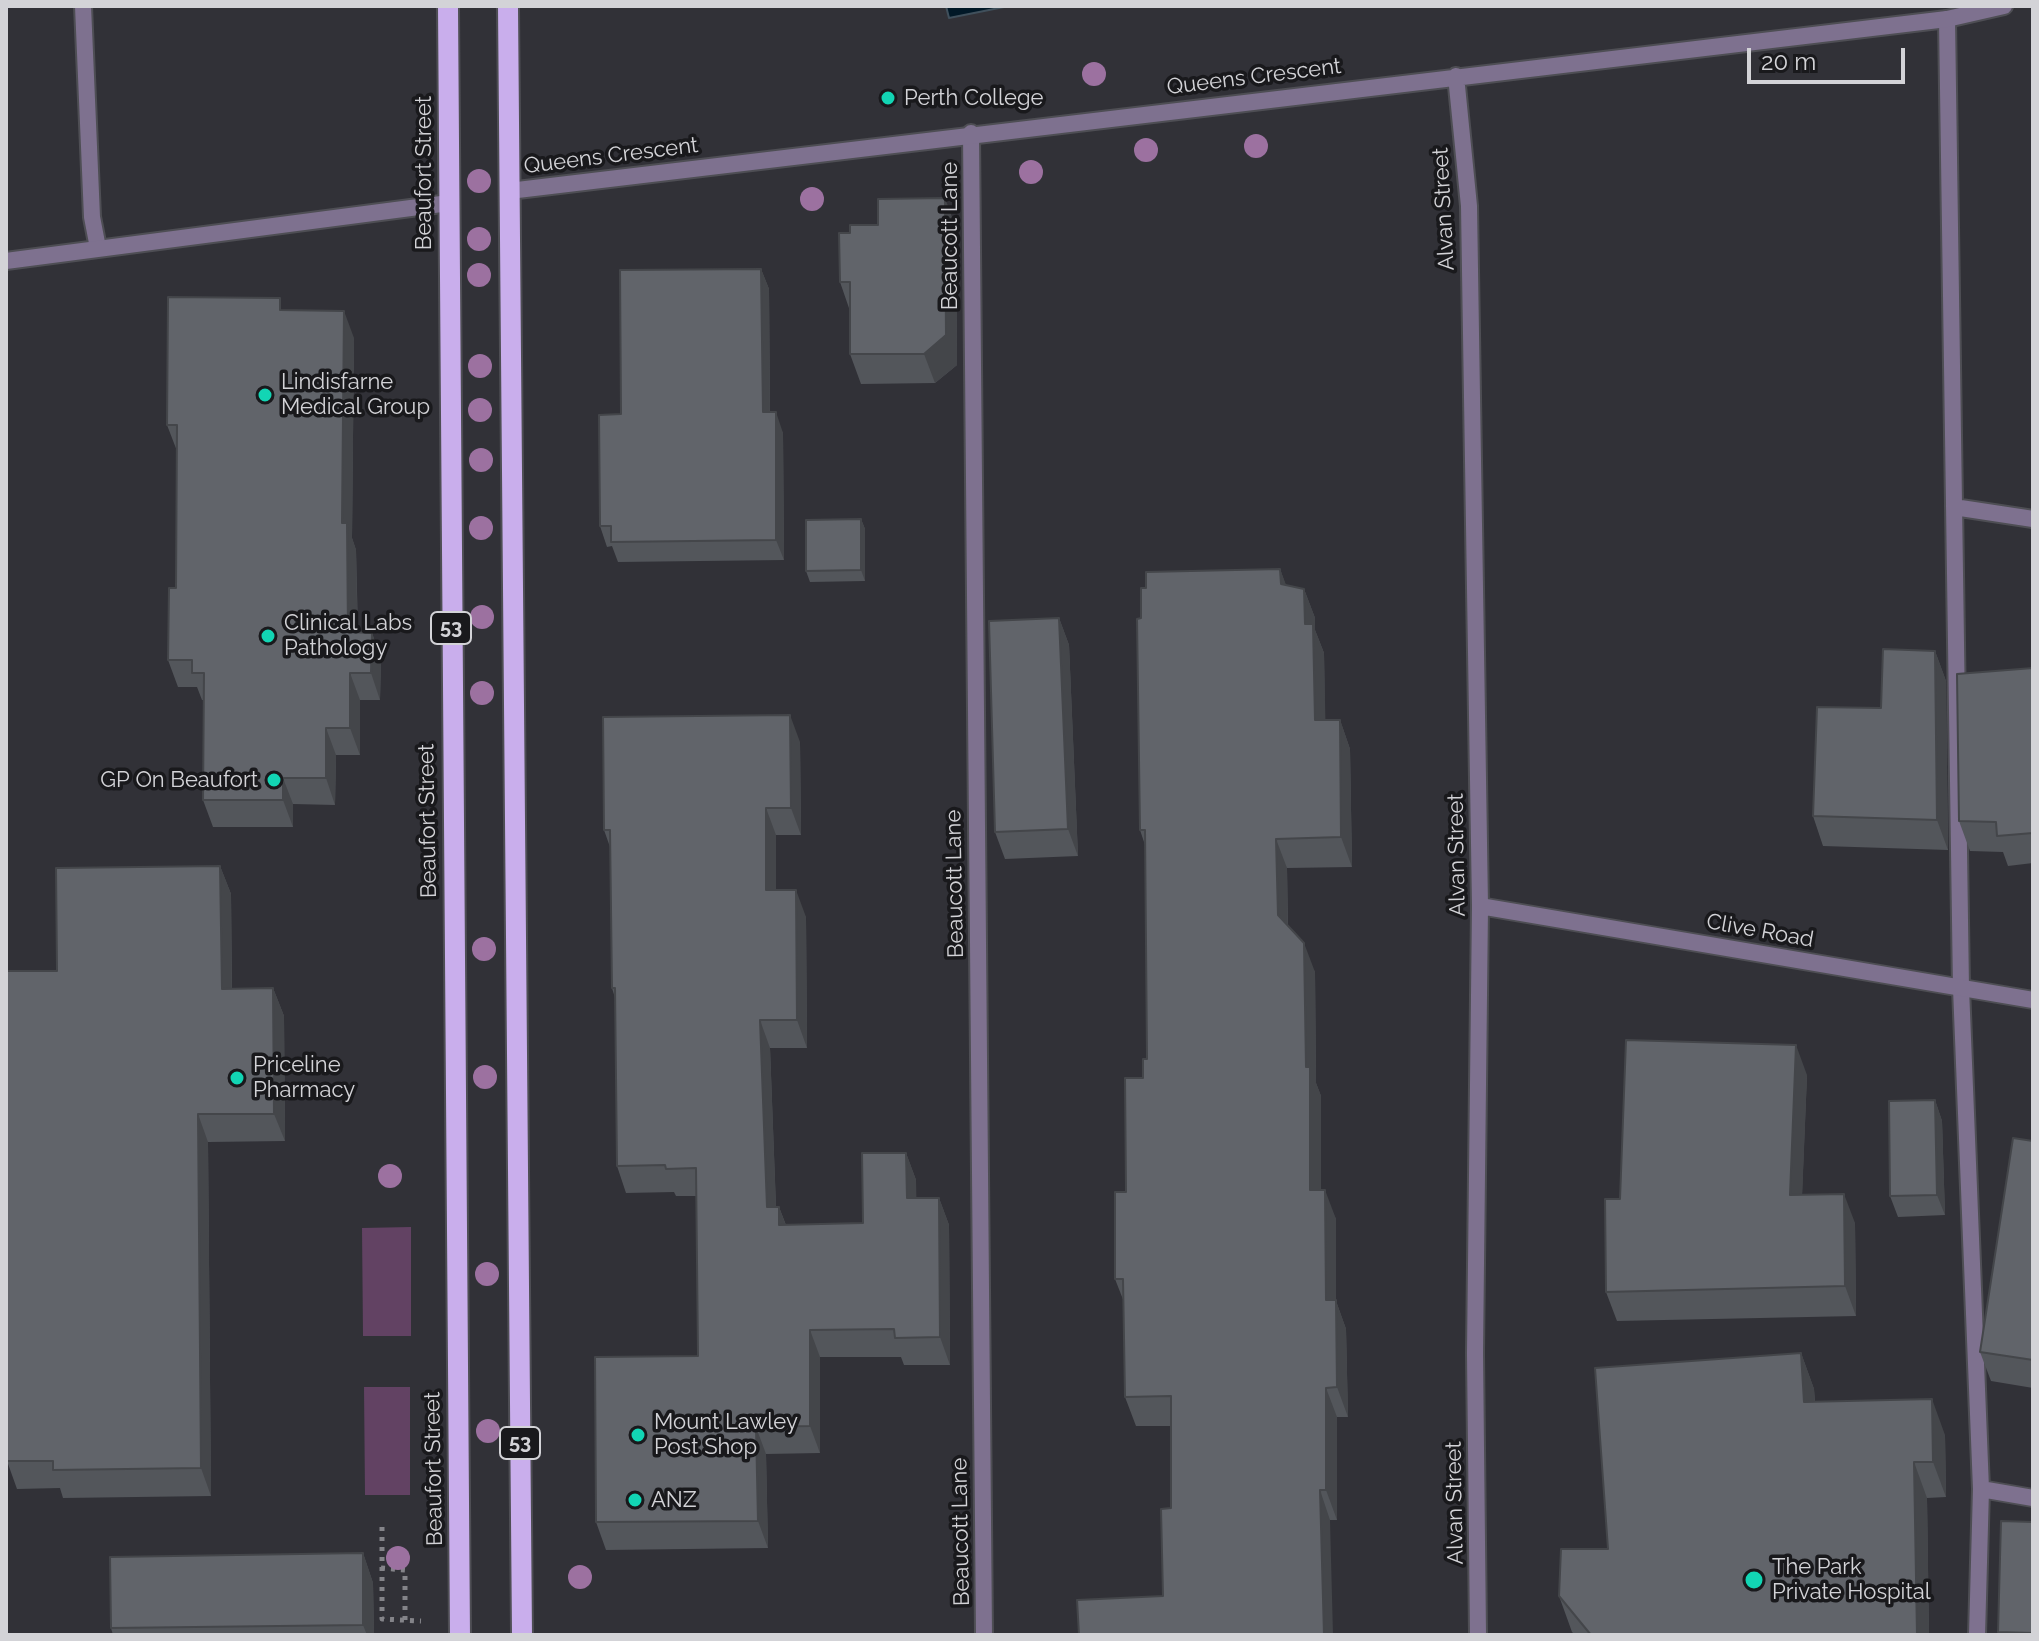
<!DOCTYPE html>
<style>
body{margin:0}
#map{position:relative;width:2039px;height:1641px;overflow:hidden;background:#313137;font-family:Raleway,sans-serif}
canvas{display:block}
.frame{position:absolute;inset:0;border:8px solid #d3d3d7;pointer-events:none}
.scale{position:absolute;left:1747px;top:48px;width:158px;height:36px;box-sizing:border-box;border:4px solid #d3d3d7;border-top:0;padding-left:10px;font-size:24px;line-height:28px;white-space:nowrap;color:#d3d3d7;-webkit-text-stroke:6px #19191c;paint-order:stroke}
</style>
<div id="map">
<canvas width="2039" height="1641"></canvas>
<div class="frame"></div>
<div class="scale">20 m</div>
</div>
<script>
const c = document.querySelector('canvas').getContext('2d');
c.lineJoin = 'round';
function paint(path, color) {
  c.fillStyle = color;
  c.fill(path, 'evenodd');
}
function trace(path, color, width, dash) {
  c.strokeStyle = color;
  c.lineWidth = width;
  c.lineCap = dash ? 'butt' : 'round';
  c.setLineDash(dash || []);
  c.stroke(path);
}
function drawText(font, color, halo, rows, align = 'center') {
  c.font = font + ' Raleway,sans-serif';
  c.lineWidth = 7;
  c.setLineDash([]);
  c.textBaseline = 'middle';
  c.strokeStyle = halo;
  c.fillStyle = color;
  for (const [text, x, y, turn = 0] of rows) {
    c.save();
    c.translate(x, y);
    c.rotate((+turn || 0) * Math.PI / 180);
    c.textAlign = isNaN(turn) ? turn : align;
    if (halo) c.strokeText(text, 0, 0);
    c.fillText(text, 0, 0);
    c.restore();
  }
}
paint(new Path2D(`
 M 411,1227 L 411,1336 L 363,1336 L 362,1228 Z
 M 364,1387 L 410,1387 L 410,1495 L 365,1495 Z`), '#624263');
const water = new Path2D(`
 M 946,6 L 1009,6 L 949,18 Z`);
paint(water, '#011827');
trace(water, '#40505c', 2);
const lane = new Path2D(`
 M 83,6 L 92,217 L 98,248
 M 1947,19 L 1961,988 L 1981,1489 L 1977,1635
 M 971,133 L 984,1635
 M 1954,507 L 2033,519
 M 1981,1489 L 2033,1498`);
const street = new Path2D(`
 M 1456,76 L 1469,206 L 1480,906 L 1475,1353 L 1478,1635
 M 509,191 L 1947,19 L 2004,6
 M 6,261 L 449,203
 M 1480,906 L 2033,1000`);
const primary = new Path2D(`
 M 448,6 L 460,1635
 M 508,6 L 522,1635`);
trace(lane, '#4e4e54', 20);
trace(street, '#4e4e54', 20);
trace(primary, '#4e4e54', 24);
trace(new Path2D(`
 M 382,1527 L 382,1619 L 421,1621
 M 381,1568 L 405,1570 L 405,1620`), '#848489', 5, [4, 6]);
trace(lane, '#7e718f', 16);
trace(street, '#7e718f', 16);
trace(primary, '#c9aeec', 20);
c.fillStyle = '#9c71a0';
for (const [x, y] of [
 [1094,74],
 [1256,146],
 [1146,150],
 [1031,172],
 [479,181],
 [812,199],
 [479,239],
 [479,275],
 [480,366],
 [480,410],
 [481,460],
 [481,528],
 [482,617],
 [482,693],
 [484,949],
 [485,1077],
 [390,1176],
 [487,1274],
 [488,1431],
 [398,1558],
 [580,1577]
]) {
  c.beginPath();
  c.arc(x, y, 12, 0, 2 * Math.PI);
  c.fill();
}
paint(new Path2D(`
 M 956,228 L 957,365 L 935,383 L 861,384 L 850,354 L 850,311 L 840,282 Z
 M 761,269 L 769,289 L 770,412 L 783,433 L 784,560 L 618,562 L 612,546 L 607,547 L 600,526 L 621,414 Z
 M 285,311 L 354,338 L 352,538 L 356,550 L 358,632 L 372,633 L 381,659 L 380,700 L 360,700 L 360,755 L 336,755 L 335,805 L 293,804 L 293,827 L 213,827 L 203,800 L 204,700 L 202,700 L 197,687 L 178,687 L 168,660 L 176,588 L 177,451 L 167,425 Z
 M 861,519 L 865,529 L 865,581 L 810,582 L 806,571 Z
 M 1280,569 L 1286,586 L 1304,589 L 1315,618 L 1315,630 L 1324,653 L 1325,720 L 1340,720 L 1350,749 L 1352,867 L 1287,868 L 1288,926 L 1315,972 L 1316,1083 L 1321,1096 L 1321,1190 L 1336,1219 L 1336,1301 L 1346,1329 L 1348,1417 L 1337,1417 L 1337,1520 L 1330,1520 L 1163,1596 L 1171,1508 L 1171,1426 L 1136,1426 L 1125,1397 L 1124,1302 L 1115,1279 L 1126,1192 L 1147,1059 L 1145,845 L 1140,830 L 1141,618 L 1146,588 Z
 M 1059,618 L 1069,645 L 1078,856 L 1005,859 L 995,832 Z
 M 1935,651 L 1946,681 L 1948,850 L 1823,846 L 1813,816 L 1881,708 Z
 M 2033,668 L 2033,863 L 2008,866 L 2003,852 L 1970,851 L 1959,821 Z
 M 800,742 L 801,835 L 776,835 L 776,890 L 806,917 L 807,1048 L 770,1048 L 776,1207 L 779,1207 L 786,1225 L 863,1223 L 906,1153 L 916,1180 L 916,1198 L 939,1198 L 949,1225 L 950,1365 L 904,1365 L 901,1357 L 820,1357 L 820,1453 L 766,1454 L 768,1548 L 606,1550 L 596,1522 L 698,1356 L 696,1196 L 676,1196 L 674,1192 L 626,1193 L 617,1166 L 615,998 L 612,988 L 610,847 L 604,830 Z
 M 220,866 L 231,894 L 232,989 L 273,988 L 284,1016 L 285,1141 L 208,1142 L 211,1496 L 63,1498 L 60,1488 L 17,1489 L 7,1461 L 57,971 Z
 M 1807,1075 L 1802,1194 L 1855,1223 L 1856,1316 L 1617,1321 L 1606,1292 L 1620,1199 Z
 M 1935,1100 L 1942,1121 L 1945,1215 L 1898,1217 L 1890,1196 Z
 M 2033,1141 L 2033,1388 L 1991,1381 L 1980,1352 Z
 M 1801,1353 L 1814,1389 L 1815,1402 L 1945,1435 L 1946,1497 L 1927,1498 L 1929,1635 L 1575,1635 L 1572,1632 L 1559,1596 L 1608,1549 Z
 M 2033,1522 L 2033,1635 L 1999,1635 L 1998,1632 Z
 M 363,1553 L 373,1583 L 374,1635 L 113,1635 L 111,1628 Z`), '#53565b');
paint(new Path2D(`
 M 945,198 L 956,228 L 957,365 L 935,383 L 924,354 Z
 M 761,269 L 769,289 L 770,433 L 763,412 Z
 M 344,311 L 354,338 L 352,538 L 356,550 L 358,659 L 348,632 L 342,523 Z
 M 776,412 L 783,433 L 784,560 L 776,540 Z
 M 861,519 L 865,529 L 865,581 L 861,570 Z
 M 1280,569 L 1291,598 L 1281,584 Z
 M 1304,589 L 1315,618 L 1315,630 L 1324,653 L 1326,749 L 1315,720 L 1305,624 Z
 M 1059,618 L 1069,645 L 1078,856 L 1068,829 Z
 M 372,633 L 381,659 L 380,700 L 371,673 Z
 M 1935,651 L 1946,681 L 1948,850 L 1937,820 Z
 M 350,673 L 360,700 L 360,755 L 350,728 Z
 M 790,715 L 800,742 L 801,835 L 791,808 Z
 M 1340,720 L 1350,749 L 1352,867 L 1341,837 Z
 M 326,728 L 336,755 L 335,805 L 326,778 Z
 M 283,778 L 293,804 L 293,827 L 283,800 Z
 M 766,808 L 776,835 L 776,917 L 766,890 Z
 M 1276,839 L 1287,868 L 1288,944 L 1278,915 Z
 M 220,866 L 231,894 L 232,1017 L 222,989 Z
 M 796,890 L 806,917 L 807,1048 L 797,1020 Z
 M 1304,943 L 1315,972 L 1316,1083 L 1321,1096 L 1321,1219 L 1310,1190 L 1306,1067 Z
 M 273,988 L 284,1016 L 285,1141 L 274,1114 Z
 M 760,1020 L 770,1048 L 777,1235 L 767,1207 Z
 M 1796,1045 L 1807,1075 L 1801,1224 L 1790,1195 Z
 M 1935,1100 L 1942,1121 L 1945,1215 L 1937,1195 Z
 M 198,1114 L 208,1142 L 211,1496 L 201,1468 Z
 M 906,1153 L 916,1180 L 917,1226 L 907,1198 Z
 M 1325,1190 L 1336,1219 L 1336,1301 L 1346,1329 L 1348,1417 L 1337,1387 L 1326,1300 Z
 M 1844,1194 L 1855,1223 L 1856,1316 L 1845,1286 Z
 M 939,1198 L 949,1225 L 950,1365 L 940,1337 Z
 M 779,1207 L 789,1234 L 779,1225 Z
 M 810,1330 L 820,1357 L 820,1453 L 810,1426 Z
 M 1801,1353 L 1814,1389 L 1817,1438 L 1804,1402 Z
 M 1326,1388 L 1337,1417 L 1337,1520 L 1326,1490 Z
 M 1932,1399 L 1945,1435 L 1946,1497 L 1933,1462 Z
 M 756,1427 L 766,1454 L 768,1548 L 758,1521 Z
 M 1914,1462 L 1927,1498 L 1929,1635 L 1917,1635 Z
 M 1320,1490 L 1330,1520 L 1333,1635 L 1324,1635 Z
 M 363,1553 L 373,1583 L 374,1635 L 367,1635 L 363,1625 Z`), '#44464a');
const building = new Path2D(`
 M 945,198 L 946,335 L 924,354 L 850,354 L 850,282 L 840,282 L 839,233 L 850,233 L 850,225 L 878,225 L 878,199 Z
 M 761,269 L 763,412 L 776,412 L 776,540 L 611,542 L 611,526 L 600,526 L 599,415 L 621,414 L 620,270 Z
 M 168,297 L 280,298 L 280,310 L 344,311 L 342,523 L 347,523 L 348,632 L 372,633 L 371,673 L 350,673 L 350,728 L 326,728 L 326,778 L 283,778 L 283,800 L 203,800 L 204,673 L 192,673 L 192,660 L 168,660 L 169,588 L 176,588 L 177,425 L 167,425 Z
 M 861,519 L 861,570 L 806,571 L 806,520 Z
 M 1280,569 L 1281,584 L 1304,589 L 1305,624 L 1313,624 L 1315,720 L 1340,720 L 1341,837 L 1276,839 L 1278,915 L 1304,943 L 1306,1067 L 1310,1067 L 1310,1190 L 1325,1190 L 1326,1300 L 1336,1300 L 1337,1387 L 1326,1388 L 1326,1490 L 1320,1490 L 1324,1635 L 1079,1635 L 1077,1600 L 1163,1596 L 1161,1509 L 1171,1508 L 1171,1396 L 1125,1397 L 1123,1279 L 1115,1279 L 1115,1192 L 1126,1192 L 1125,1078 L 1143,1078 L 1143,1059 L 1147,1059 L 1145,830 L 1140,830 L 1137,619 L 1141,618 L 1141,588 L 1146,588 L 1146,572 Z
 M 1059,618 L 1068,829 L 995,832 L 989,621 Z
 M 1883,649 L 1935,651 L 1937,820 L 1813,816 L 1817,707 L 1881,708 Z
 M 2033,668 L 2033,833 L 1997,836 L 1996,822 L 1959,821 L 1957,674 Z
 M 790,715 L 791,808 L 766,808 L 766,890 L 796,890 L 797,1020 L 760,1020 L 767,1207 L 779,1207 L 779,1225 L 863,1223 L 862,1153 L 906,1153 L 907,1198 L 939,1198 L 940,1337 L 895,1338 L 894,1329 L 810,1330 L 810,1426 L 756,1427 L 758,1521 L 596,1522 L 595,1357 L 698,1356 L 696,1168 L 666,1169 L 665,1165 L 617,1166 L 615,988 L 612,988 L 610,830 L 604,830 L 603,717 Z
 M 220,866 L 222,989 L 273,988 L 274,1114 L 198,1114 L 201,1468 L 53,1470 L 53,1461 L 7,1461 L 6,971 L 57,971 L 56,868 Z
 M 1626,1040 L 1796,1045 L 1790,1195 L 1844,1194 L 1845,1286 L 1606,1292 L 1605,1199 L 1620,1199 Z
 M 1935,1100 L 1937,1195 L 1890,1196 L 1889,1101 Z
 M 2013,1138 L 2033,1141 L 2033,1360 L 1980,1352 Z
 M 1801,1353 L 1804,1402 L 1932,1399 L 1933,1462 L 1914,1462 L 1917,1635 L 1591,1635 L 1559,1596 L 1561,1549 L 1608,1549 L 1595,1368 Z
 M 2001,1521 L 2033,1522 L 2033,1633 L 1998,1632 Z
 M 363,1553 L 363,1625 L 111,1628 L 110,1557 Z`);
paint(building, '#61646a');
trace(building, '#44464a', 2);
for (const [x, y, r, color] of [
 [888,98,8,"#12d5b4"],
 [265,395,8,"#12d5b4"],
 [268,636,8,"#12d5b4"],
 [274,780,8,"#12d5b4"],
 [237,1078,8,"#12d5b4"],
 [638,1435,8,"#12d5b4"],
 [635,1500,8,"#12d5b4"],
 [1754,1580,10,"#12d5b4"]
]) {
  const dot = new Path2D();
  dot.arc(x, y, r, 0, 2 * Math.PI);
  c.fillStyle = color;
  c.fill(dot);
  trace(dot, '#19191c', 3);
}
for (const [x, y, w] of [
 [451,628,40],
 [520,1443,40]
]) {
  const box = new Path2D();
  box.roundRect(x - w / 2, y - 16, w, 32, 6);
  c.fillStyle = '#19191c';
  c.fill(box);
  trace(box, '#d3d3d7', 2);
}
drawText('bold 20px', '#d3d3d7', null, [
 ["53",451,628],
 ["53",520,1443]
]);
drawText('22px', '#d3d3d7', '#19191c', [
 ["Queens Crescent",1254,77,-7],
 ["Queens Crescent",611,156,-7],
 ["Beaufort Street",424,173,-90],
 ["Alvan Street",1444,209,-93],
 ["Beaucott Lane",950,236,-90],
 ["Beaufort Street",428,821,-91],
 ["Alvan Street",1457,855,-91],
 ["Beaucott Lane",955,884,-91],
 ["Clive Road",1760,931,10],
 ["Beaufort Street",434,1469,-91],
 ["Alvan Street",1455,1503,-91],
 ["Beaucott Lane",961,1532,-91]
]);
drawText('22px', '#d3d3d7', '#19191c', [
 ["Perth College",904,98],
 ["Lindisfarne",281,382],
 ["Medical Group",281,407],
 ["Clinical Labs",284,623],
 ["Pathology",284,648],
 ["GP On Beaufort",258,780,"right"],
 ["Priceline",253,1065],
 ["Pharmacy",253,1090],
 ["Mount Lawley",654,1422],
 ["Post Shop",654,1447],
 ["ANZ",651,1500],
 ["The Park",1772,1567],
 ["Private Hospital",1772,1592]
], 'left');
</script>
